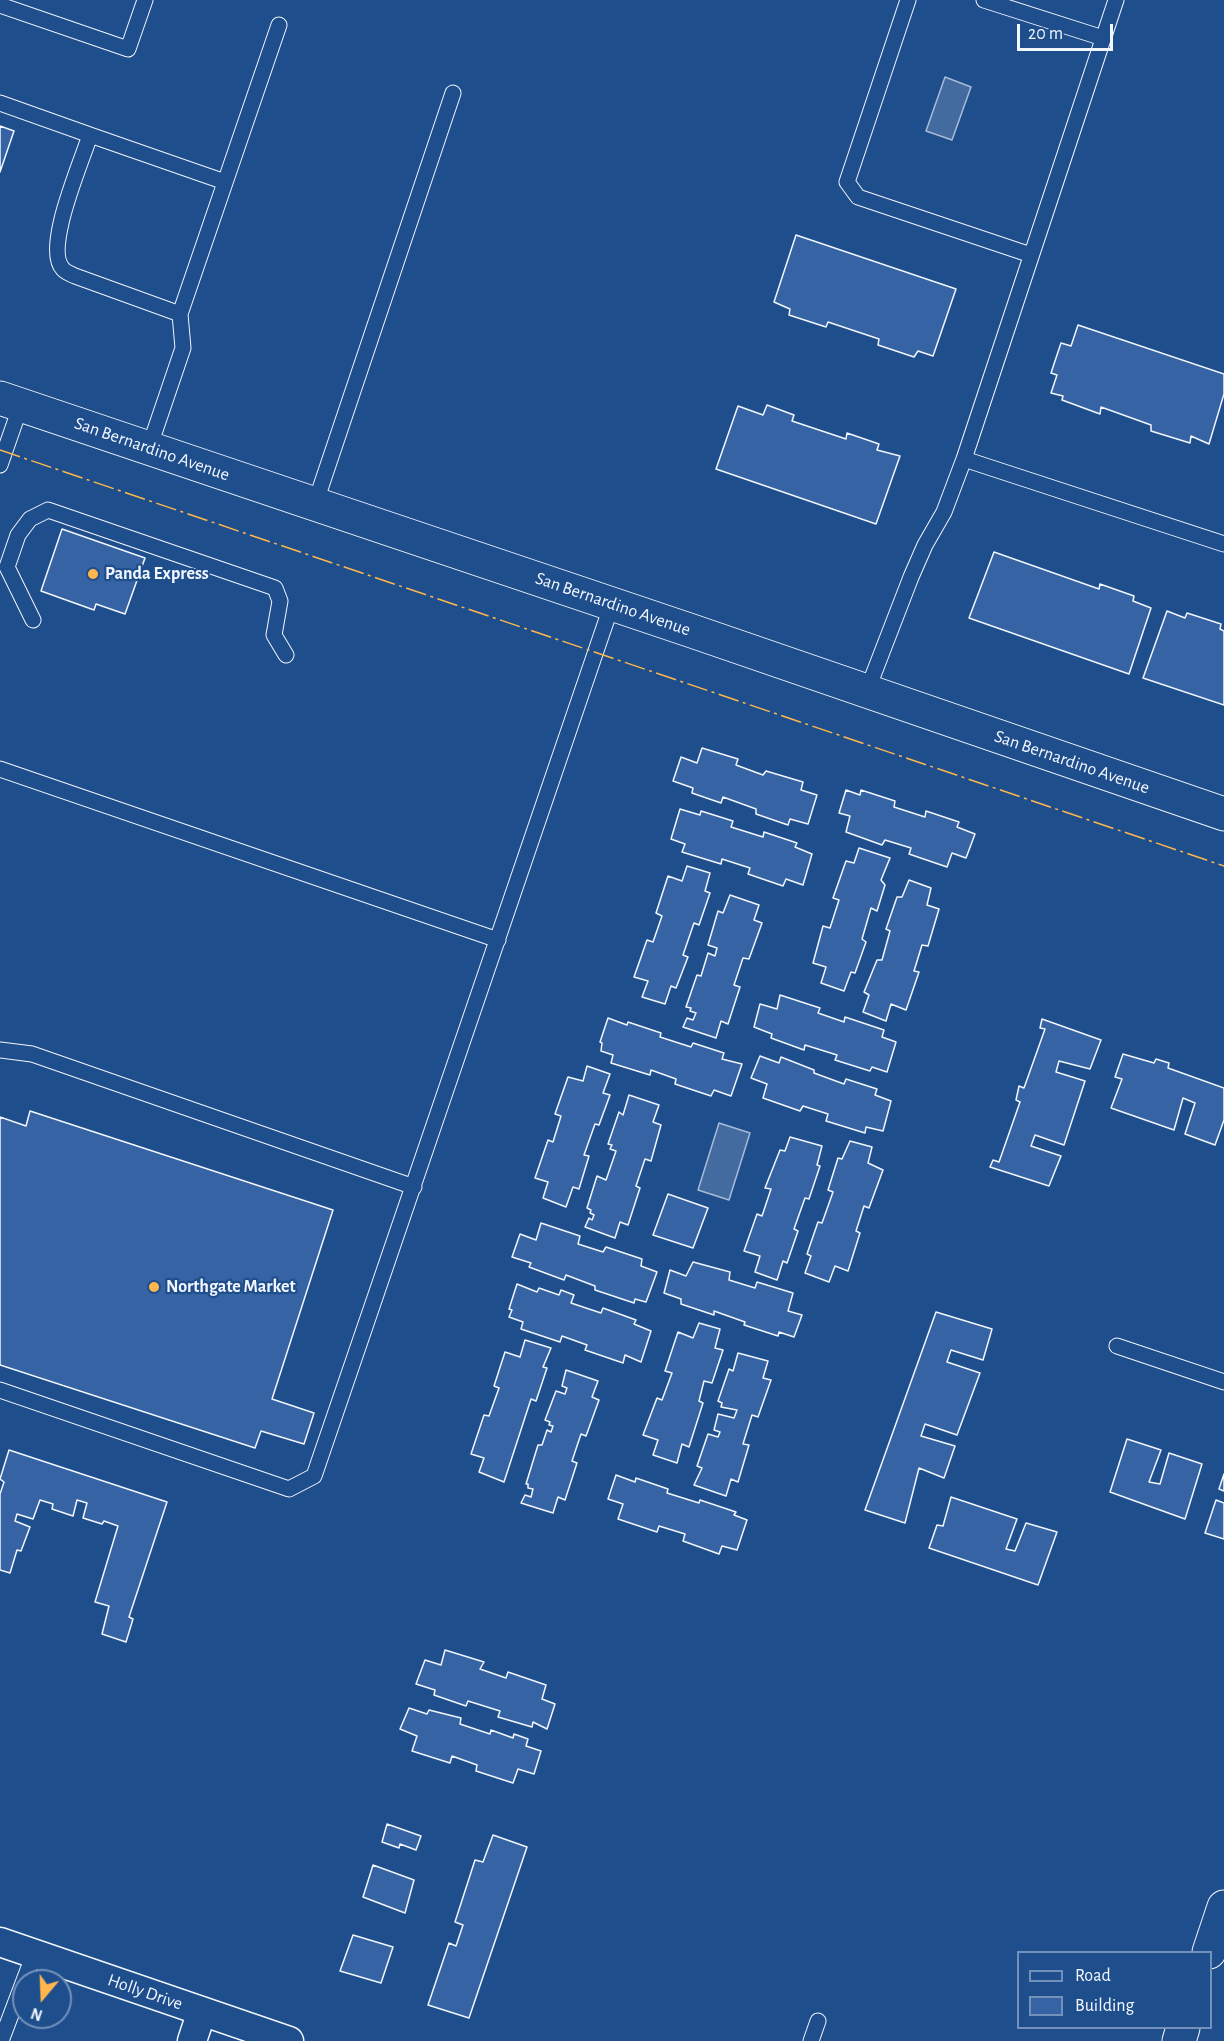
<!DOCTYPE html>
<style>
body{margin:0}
#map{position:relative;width:1224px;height:2041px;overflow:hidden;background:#1f4e8c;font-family:"Alegreya Sans",sans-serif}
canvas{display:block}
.legend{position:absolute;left:1017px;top:1951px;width:195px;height:78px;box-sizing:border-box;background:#1f4e8c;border:2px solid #7391ba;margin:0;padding:8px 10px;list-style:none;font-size:18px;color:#f2f6ff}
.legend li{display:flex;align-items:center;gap:12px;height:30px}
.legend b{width:30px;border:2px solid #7391ba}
.north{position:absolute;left:12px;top:1969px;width:60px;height:60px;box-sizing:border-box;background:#1f4e8c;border:2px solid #7391ba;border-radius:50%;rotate:199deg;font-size:16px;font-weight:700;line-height:24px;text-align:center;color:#f2f6ff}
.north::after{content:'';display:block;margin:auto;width:21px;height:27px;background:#ffb74d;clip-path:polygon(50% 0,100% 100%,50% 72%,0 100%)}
.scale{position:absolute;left:1017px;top:24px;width:96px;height:27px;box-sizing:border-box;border:3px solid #f2f6ff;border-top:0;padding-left:8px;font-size:18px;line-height:21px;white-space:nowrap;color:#f2f6ff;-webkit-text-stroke:4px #1f4e8c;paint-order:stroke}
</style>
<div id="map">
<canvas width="1224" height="2041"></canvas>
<ul class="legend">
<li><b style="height:8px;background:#1f4e8c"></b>Road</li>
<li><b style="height:16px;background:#3563a3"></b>Building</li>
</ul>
<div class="north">N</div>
<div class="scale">20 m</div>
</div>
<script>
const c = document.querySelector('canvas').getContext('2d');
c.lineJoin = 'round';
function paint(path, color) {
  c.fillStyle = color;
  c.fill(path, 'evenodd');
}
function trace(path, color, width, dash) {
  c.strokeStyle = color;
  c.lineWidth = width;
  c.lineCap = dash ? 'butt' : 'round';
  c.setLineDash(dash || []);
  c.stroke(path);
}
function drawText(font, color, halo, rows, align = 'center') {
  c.font = font + ' "Alegreya Sans",sans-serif';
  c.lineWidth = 4.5;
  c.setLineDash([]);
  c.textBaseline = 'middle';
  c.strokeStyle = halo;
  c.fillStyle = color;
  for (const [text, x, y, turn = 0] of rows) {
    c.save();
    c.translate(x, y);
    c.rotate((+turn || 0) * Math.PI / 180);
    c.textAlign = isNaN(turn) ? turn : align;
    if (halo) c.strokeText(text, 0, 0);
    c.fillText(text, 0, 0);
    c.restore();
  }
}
const water = new Path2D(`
 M 945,77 L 971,87 L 952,140 L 926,131 Z
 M 719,1123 L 750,1133 L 729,1200 L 698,1190 Z`);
paint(water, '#446ba0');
trace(water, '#a8bbd7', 1.5);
const building = new Path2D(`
 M 0,126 L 14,131 L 0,172 Z
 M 796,235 L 956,289 L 933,356 L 918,351 L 914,357 L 878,345 L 879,339 L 828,322 L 826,327 L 789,315 L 790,309 L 774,302 Z
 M 1078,325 L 1224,374 L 1224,394 L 1209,444 L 1191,436 L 1190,443 L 1151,431 L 1151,425 L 1101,407 L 1100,414 L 1062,400 L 1063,396 L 1051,393 L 1057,375 L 1051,373 L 1061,343 L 1071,346 Z
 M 767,405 L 794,415 L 792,421 L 846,439 L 847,433 L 879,444 L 877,450 L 900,456 L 876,524 L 716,469 L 738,406 L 763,415 Z
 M 62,529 L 145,558 L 125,614 L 96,604 L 94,610 L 41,591 Z
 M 994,552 L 1099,589 L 1100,584 L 1134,596 L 1133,601 L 1151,608 L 1129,674 L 969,618 Z
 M 1167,611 L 1185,618 L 1187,613 L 1221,624 L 1220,629 L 1224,631 L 1224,705 L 1143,678 Z
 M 702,748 L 738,759 L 736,765 L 763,775 L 766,771 L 803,782 L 801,790 L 817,795 L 808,824 L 790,819 L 788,825 L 756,814 L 756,809 L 723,797 L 721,803 L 692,793 L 693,788 L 673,781 L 681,757 L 697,763 Z
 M 846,790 L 860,795 L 861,790 L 895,801 L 894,807 L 925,817 L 926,811 L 959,822 L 957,827 L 975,834 L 966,858 L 952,853 L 947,867 L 909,854 L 911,848 L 885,840 L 882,845 L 846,832 L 850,816 L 839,813 Z
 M 680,809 L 700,815 L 701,811 L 733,821 L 731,827 L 763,837 L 764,832 L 797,843 L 795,847 L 812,854 L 803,885 L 786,879 L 783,886 L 748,874 L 750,868 L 722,859 L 721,864 L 682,852 L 685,844 L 671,839 Z
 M 859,848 L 890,858 L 881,880 L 885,885 L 877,911 L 871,908 L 862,939 L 866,942 L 855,973 L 851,972 L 844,991 L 821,983 L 826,967 L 813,963 L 823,926 L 830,928 L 839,900 L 833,898 L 846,861 L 854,863 Z
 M 687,866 L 710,873 L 705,891 L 710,893 L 699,925 L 694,923 L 683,955 L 688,957 L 676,988 L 671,986 L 665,1004 L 642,997 L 648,981 L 634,977 L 647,940 L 653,942 L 662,916 L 656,913 L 668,876 L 682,881 Z
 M 909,880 L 931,888 L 927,905 L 939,909 L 928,946 L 922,945 L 914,971 L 919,972 L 906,1010 L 891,1004 L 886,1021 L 863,1012 L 869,995 L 864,992 L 877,960 L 882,960 L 890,931 L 886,929 L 897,897 L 902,897 Z
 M 730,895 L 759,905 L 754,920 L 762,923 L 749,959 L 743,958 L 734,985 L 740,987 L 728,1024 L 721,1021 L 716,1038 L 683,1027 L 687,1018 L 693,1020 L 696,1013 L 690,1011 L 691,1008 L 686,1007 L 697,975 L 701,976 L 708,953 L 715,956 L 717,948 L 708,945 L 718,911 L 723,913 Z
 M 780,995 L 820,1008 L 818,1013 L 844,1022 L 845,1017 L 884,1030 L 882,1037 L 896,1042 L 887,1072 L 872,1067 L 870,1071 L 835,1060 L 837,1055 L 805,1045 L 804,1050 L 771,1038 L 772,1034 L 754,1027 L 760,1004 L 777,1009 Z
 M 608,1018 L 627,1025 L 628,1022 L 661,1033 L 660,1037 L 691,1047 L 693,1043 L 724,1053 L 722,1059 L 742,1064 L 731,1096 L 714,1090 L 711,1096 L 675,1084 L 676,1079 L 651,1070 L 650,1075 L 611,1063 L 613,1055 L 601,1051 L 602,1043 L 600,1042 Z
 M 1042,1019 L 1101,1040 L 1090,1069 L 1059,1061 L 1056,1072 L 1085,1081 L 1064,1145 L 1035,1135 L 1031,1146 L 1061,1156 L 1049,1186 L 990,1167 L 993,1160 L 999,1162 L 1020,1102 L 1016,1100 L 1019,1086 L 1024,1088 L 1045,1029 L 1040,1028 Z
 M 1123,1054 L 1154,1063 L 1156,1059 L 1169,1063 L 1168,1068 L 1224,1088 L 1224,1120 L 1215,1145 L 1185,1134 L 1195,1103 L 1183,1098 L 1174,1130 L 1111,1108 L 1122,1079 L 1115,1077 Z
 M 760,1056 L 779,1063 L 781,1057 L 814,1070 L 814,1073 L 844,1084 L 846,1079 L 877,1089 L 875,1095 L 891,1101 L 883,1131 L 866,1127 L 865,1133 L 826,1121 L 828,1114 L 803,1106 L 800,1111 L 763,1098 L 767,1084 L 751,1078 Z
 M 587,1066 L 610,1074 L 603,1093 L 610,1095 L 599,1125 L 595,1124 L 584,1155 L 589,1156 L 579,1189 L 573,1187 L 566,1207 L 543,1198 L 548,1182 L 535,1178 L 548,1140 L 553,1142 L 561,1116 L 555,1114 L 568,1077 L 583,1081 Z
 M 629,1095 L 659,1105 L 653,1122 L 661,1125 L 651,1161 L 645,1159 L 636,1186 L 640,1188 L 628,1225 L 620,1222 L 615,1238 L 585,1227 L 589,1218 L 592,1220 L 594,1215 L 590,1213 L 591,1210 L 587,1208 L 597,1176 L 606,1180 L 616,1151 L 610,1149 L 612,1145 L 608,1144 L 619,1112 L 623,1115 Z
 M 30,1111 L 333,1210 L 272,1399 L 314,1413 L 304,1444 L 261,1431 L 255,1448 L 0,1365 L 0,1117 L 26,1126 Z
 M 790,1137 L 822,1146 L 817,1165 L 820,1166 L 809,1199 L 805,1198 L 794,1229 L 798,1231 L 787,1263 L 783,1261 L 777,1280 L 755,1272 L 760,1256 L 744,1251 L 757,1214 L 762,1216 L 771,1189 L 765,1188 L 780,1150 L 785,1151 Z
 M 850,1141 L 872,1147 L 868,1163 L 883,1170 L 869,1208 L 864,1206 L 856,1231 L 860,1233 L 848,1271 L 835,1266 L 829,1282 L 805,1273 L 811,1256 L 807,1254 L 818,1222 L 822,1223 L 833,1192 L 828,1190 L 838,1158 L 842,1159 Z
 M 668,1194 L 708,1208 L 693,1248 L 653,1235 Z
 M 541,1223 L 580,1236 L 578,1244 L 603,1252 L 606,1247 L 642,1259 L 641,1266 L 657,1272 L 646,1302 L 635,1299 L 634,1303 L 595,1290 L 595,1286 L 566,1275 L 564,1280 L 529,1267 L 531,1263 L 512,1257 L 520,1234 L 536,1240 Z
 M 693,1262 L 730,1272 L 729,1280 L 755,1288 L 757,1282 L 793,1293 L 788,1311 L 802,1315 L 794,1337 L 779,1332 L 778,1336 L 744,1325 L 745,1322 L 714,1311 L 714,1315 L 681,1304 L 681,1299 L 664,1293 L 670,1270 L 686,1276 Z
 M 517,1284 L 537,1292 L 539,1288 L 559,1295 L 561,1290 L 574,1295 L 571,1303 L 601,1313 L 603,1308 L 636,1320 L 634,1324 L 651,1331 L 641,1362 L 625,1355 L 623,1363 L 585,1350 L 587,1345 L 562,1336 L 560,1342 L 521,1329 L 523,1322 L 509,1317 L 512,1310 L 509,1309 Z
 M 936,1312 L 992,1329 L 983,1360 L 951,1350 L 947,1362 L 980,1373 L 957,1435 L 925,1424 L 921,1436 L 955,1446 L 944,1478 L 919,1468 L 905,1523 L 865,1510 Z
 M 699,1323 L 720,1329 L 715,1348 L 723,1350 L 712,1383 L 704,1381 L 699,1401 L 703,1403 L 689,1447 L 682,1444 L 677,1463 L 653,1455 L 658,1440 L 643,1435 L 657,1398 L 662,1400 L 672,1373 L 665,1371 L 678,1332 L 693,1338 Z
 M 525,1340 L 551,1348 L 543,1367 L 547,1368 L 536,1401 L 531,1399 L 504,1482 L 479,1472 L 484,1458 L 471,1454 L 484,1415 L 489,1416 L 499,1388 L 494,1386 L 505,1352 L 520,1357 Z
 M 738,1353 L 768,1361 L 763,1378 L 771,1380 L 758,1417 L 752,1415 L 743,1444 L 749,1445 L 738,1482 L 731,1479 L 726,1496 L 694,1485 L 702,1468 L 697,1466 L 708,1434 L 718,1437 L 720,1432 L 714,1430 L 718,1414 L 734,1418 L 737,1410 L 721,1407 L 722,1403 L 718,1401 L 729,1369 L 733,1371 Z
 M 566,1370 L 598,1381 L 592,1397 L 599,1400 L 586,1436 L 581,1434 L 572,1461 L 577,1463 L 565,1500 L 558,1497 L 553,1513 L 521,1503 L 525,1495 L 531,1497 L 533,1489 L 528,1488 L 528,1484 L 526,1484 L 538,1445 L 542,1445 L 547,1430 L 551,1432 L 553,1426 L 549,1425 L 550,1422 L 545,1420 L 556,1391 L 565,1394 L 567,1388 L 562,1386 Z
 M 1127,1439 L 1161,1450 L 1149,1482 L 1160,1484 L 1169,1453 L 1202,1464 L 1185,1519 L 1110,1492 Z
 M 9,1450 L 167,1502 L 129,1617 L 133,1619 L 126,1642 L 102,1634 L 109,1606 L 95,1602 L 118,1526 L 104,1521 L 102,1524 L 83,1518 L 87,1503 L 77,1500 L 73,1516 L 52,1509 L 53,1504 L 40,1500 L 33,1519 L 17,1514 L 15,1521 L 30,1527 L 21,1551 L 17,1550 L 10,1573 L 0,1570 L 0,1494 L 4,1482 L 0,1479 Z
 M 1224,1474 L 1224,1491 L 1219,1489 Z
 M 616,1475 L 635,1482 L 636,1478 L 668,1489 L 667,1493 L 699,1503 L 700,1500 L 736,1512 L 734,1515 L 747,1520 L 737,1550 L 722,1546 L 719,1554 L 683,1541 L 685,1534 L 659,1526 L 657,1532 L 618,1519 L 623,1504 L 608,1499 Z
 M 951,1497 L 1017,1519 L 1006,1549 L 1015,1551 L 1026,1523 L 1057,1532 L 1038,1585 L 929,1548 L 937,1525 L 943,1526 Z
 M 1216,1500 L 1224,1503 L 1224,1539 L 1205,1533 Z
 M 445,1650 L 484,1662 L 480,1669 L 506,1678 L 508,1672 L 546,1685 L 542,1699 L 555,1704 L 547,1729 L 533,1722 L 532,1727 L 498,1717 L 500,1711 L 468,1701 L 466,1706 L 434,1695 L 435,1690 L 416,1684 L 425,1660 L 441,1665 Z
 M 409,1708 L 427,1714 L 429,1710 L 461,1718 L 460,1724 L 490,1734 L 491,1730 L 513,1738 L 514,1734 L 528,1739 L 526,1746 L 541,1751 L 534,1774 L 518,1769 L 513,1783 L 476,1771 L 477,1765 L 452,1756 L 450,1763 L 412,1751 L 417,1736 L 400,1729 Z
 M 387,1824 L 421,1836 L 416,1850 L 400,1844 L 399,1848 L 382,1842 Z
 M 493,1835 L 527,1847 L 469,2018 L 428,2005 L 449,1943 L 456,1946 L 463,1925 L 455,1922 L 475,1860 L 483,1862 Z
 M 373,1865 L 414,1880 L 405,1913 L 363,1897 Z
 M 353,1935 L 393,1947 L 381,1983 L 340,1971 Z`);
paint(building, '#3563a3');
trace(building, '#f2f6ff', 1.5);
const lane = new Path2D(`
 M 908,0 L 847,182 L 858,197 L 1031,255
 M 984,0 L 1103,38
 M 0,5 L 128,49 L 145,0
 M 0,103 L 90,135 C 82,161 43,249 63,269 C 65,272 71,274 75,276 L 180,314
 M 90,135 L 225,182
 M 149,448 L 183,348 L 180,314 L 279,25
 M 964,459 L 1224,544
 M 0,465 L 21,405
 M 315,504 L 453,93
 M 33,620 L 7,567 L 18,535 L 30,519 L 48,510 L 275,588 L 280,601 L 274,635 L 286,655
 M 867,691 L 911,577 L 925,545 L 944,512 L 964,459 L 1116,0
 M 0,769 L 498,940
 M 0,1050 L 32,1054 L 414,1187
 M 1117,1346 L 1224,1382
 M 0,1390 L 289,1489 L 314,1476 L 612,604
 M 1,2041 L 34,1954
 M 811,2041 L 818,2021`);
const street = new Path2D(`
 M 0,1942 L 289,2041
 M 192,2041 L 202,2011`);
const secondary = new Path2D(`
 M 0,398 L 695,632 L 1224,814
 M 1209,1952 L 1224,1907
 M 1179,2041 L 1183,2028`);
trace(lane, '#f2f6ff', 17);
trace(street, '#f2f6ff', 31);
trace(secondary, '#f2f6ff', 35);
trace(lane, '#1f4e8c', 15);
trace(street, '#1f4e8c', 28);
trace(secondary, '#1f4e8c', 33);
trace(new Path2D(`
 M 0,450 L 1224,866`), '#ffb74d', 1.5, [21, 4.5, 3, 4.5]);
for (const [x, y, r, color] of [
 [93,574,6,"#ffb74d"],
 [154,1287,6,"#ffb74d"]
]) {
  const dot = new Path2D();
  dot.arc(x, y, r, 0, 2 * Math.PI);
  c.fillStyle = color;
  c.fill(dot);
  trace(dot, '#1f4e8c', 2);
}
drawText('18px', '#f2f6ff', '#1f4e8c', [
 ["San Bernardino Avenue",152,449,19],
 ["San Bernardino Avenue",613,604,19],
 ["San Bernardino Avenue",1072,762,19],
 ["Holly Drive",145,1992,19]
]);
drawText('bold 18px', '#f2f6ff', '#1f4e8c', [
 ["Panda Express",105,574],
 ["Northgate Market",166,1287]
], 'left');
</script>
